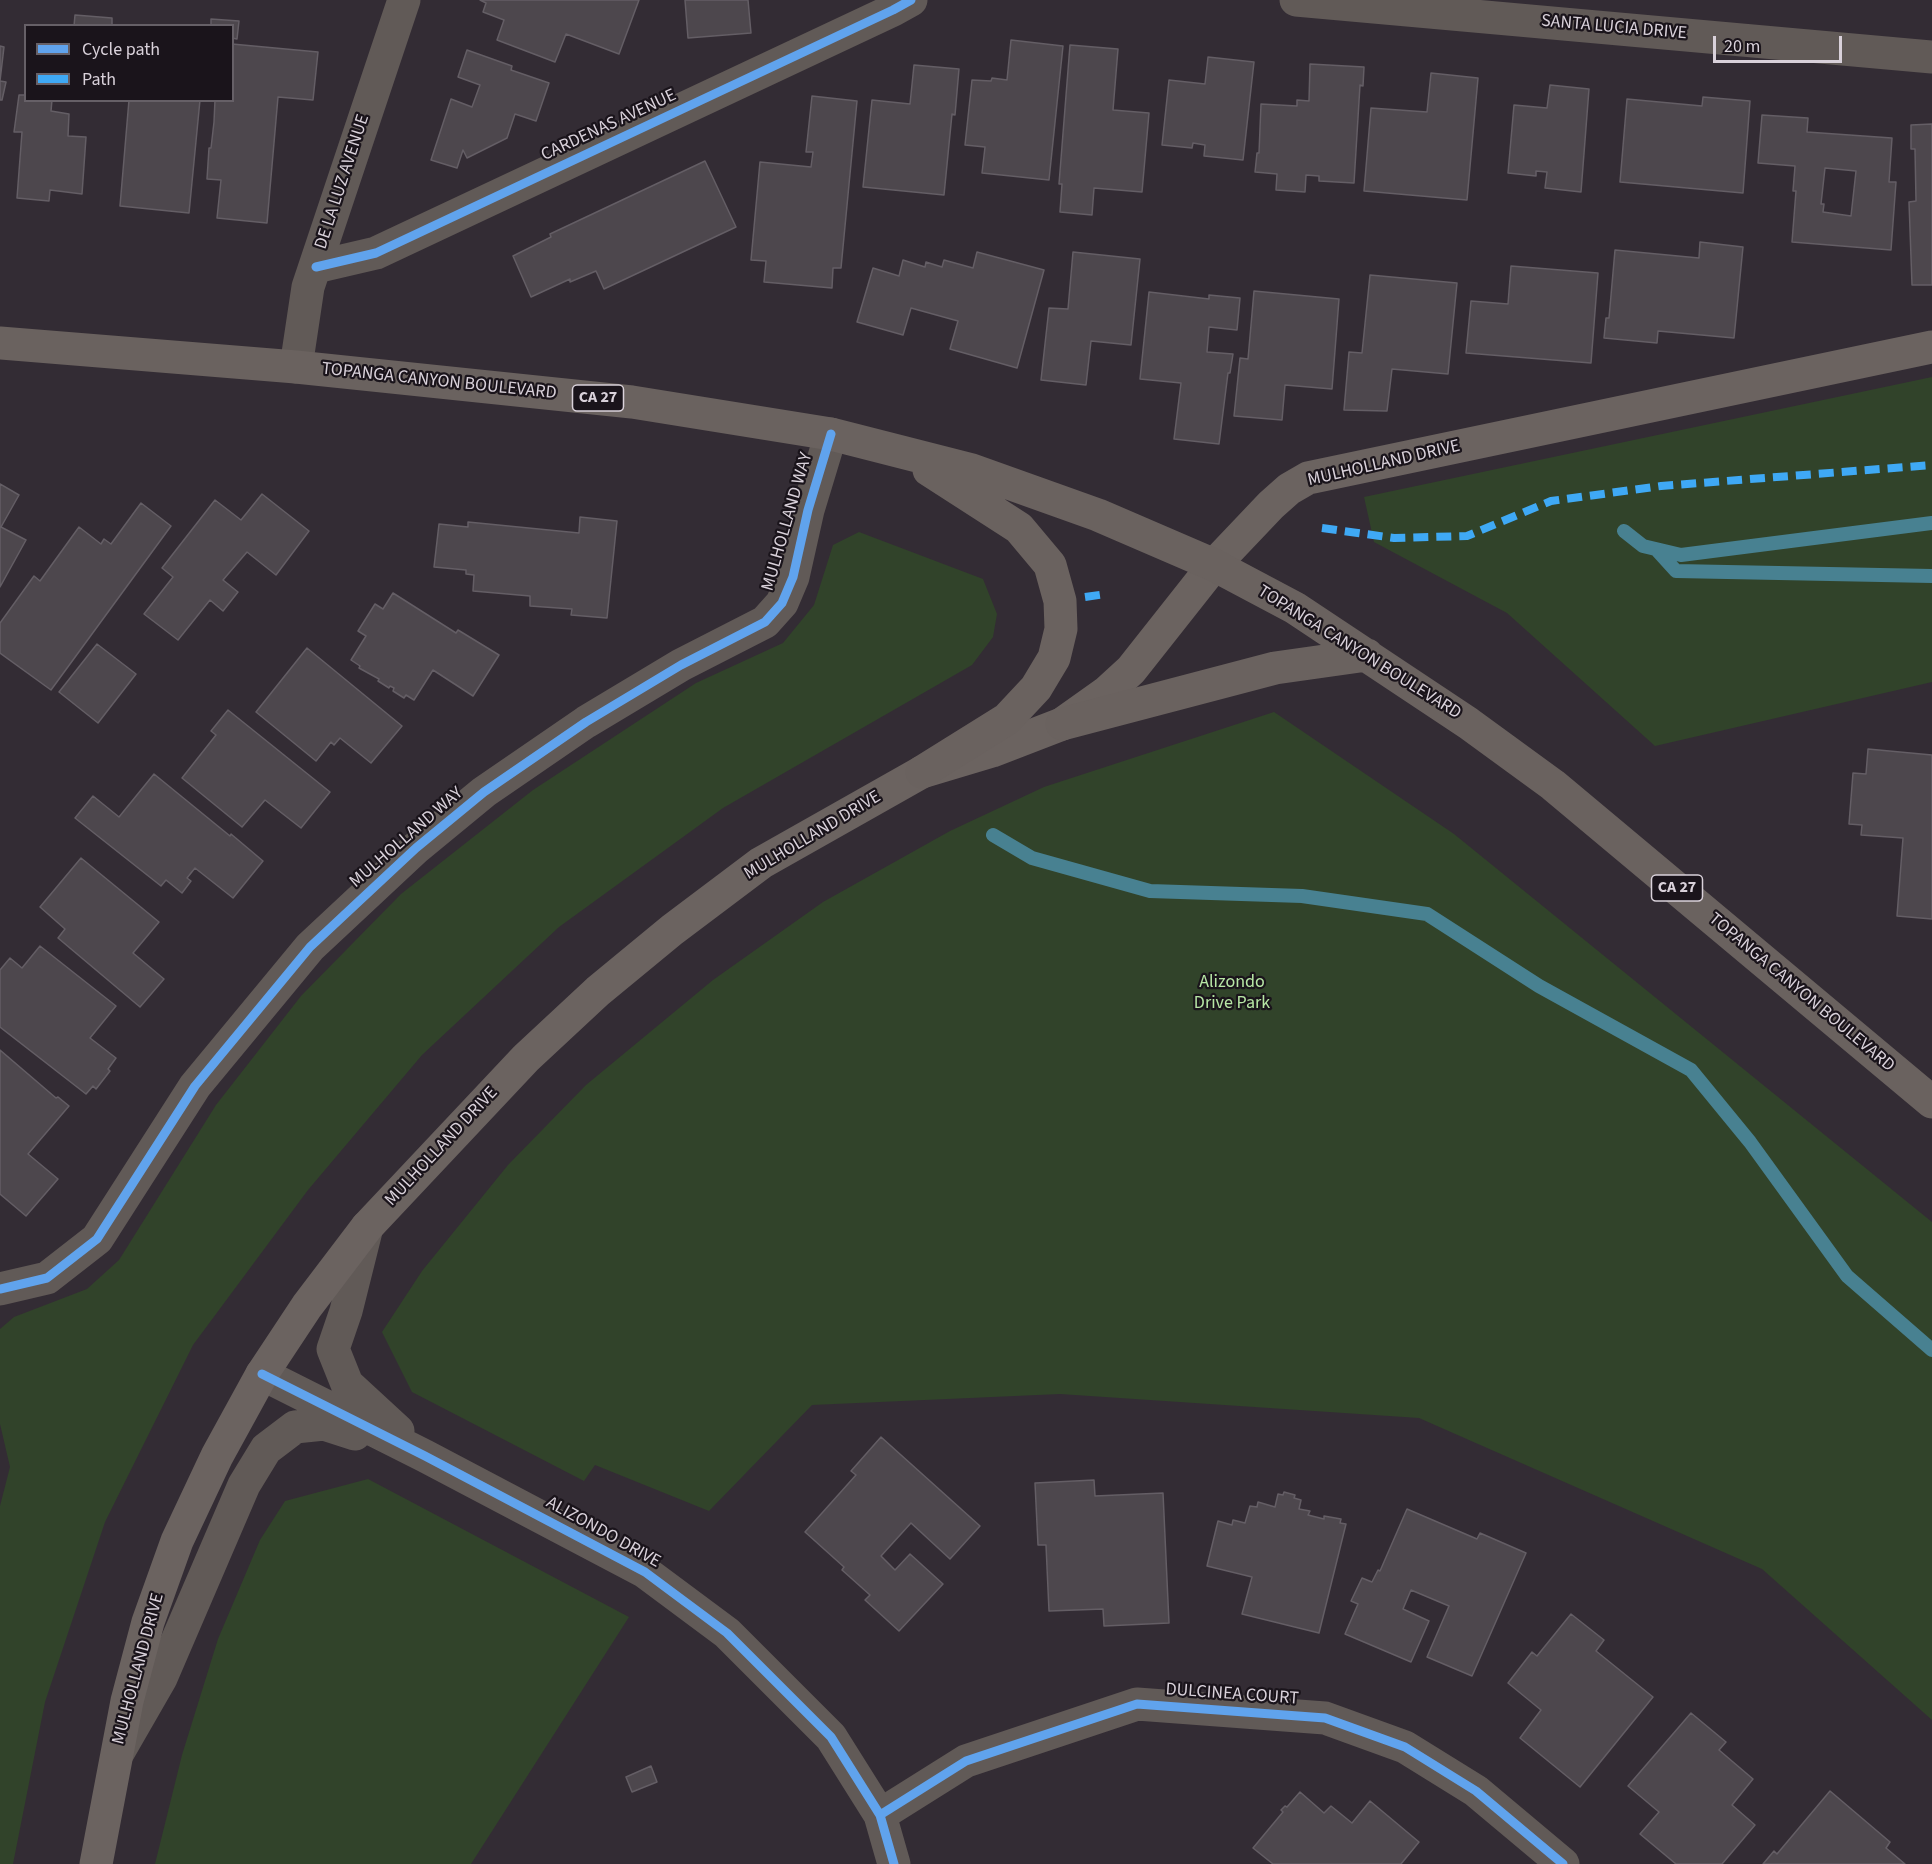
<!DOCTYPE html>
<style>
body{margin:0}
#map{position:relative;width:1932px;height:1864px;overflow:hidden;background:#332c34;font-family:"Source Sans 3",sans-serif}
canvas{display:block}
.legend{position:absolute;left:24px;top:24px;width:210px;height:78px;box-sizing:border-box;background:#1a141b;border:2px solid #666067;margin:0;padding:8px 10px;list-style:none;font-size:18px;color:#d9d1da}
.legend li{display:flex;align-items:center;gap:12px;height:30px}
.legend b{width:30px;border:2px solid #666067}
.scale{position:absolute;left:1713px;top:36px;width:129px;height:27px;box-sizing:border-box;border:3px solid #d9d1da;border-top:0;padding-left:8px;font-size:18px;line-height:21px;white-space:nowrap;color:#d9d1da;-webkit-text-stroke:4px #1a141b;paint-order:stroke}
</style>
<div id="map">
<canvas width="1932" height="1864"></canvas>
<ul class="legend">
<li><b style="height:8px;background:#60a3ed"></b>Cycle path</li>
<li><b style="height:8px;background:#3fa9f5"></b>Path</li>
</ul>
<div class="scale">20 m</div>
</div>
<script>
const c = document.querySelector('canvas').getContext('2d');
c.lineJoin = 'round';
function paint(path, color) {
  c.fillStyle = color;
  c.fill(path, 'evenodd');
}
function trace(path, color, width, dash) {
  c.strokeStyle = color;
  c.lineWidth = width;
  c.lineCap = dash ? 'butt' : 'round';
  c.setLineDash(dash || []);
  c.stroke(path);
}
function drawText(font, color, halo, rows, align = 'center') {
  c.font = font + ' "Source Sans 3",sans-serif';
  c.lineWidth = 4.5;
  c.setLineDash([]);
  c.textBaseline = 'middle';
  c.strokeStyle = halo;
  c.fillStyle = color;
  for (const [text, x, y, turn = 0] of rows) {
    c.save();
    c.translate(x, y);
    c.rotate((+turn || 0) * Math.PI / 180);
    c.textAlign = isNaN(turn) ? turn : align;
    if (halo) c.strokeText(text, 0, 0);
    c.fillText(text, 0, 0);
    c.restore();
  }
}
paint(new Path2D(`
 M 1932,377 L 1932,682 L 1655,746 L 1507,613 L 1374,542 L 1364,497 Z
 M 859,532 L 983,579 L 997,614 L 993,637 L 972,665 L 723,808 L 559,927 L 422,1055 L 308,1190 L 193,1345 L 105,1522 L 45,1702 L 13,1864 L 0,1864 L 0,1506 L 10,1467 L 0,1424 L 0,1329 L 14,1317 L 87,1289 L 119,1260 L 216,1105 L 301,996 L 401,894 L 533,790 L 696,683 L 783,643 L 814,605 L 833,545 Z
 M 1274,712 L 1454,834 L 1932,1222 L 1932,1720 L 1762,1569 L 1419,1418 L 1060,1394 L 812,1405 L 709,1511 L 595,1465 L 584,1481 L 412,1392 L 382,1332 L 422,1271 L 508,1165 L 586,1085 L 713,980 L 823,902 L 950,831 L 1044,787 Z
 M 368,1479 L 629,1617 L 471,1864 L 155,1864 L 182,1755 L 218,1639 L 260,1540 L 285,1501 Z`), '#31432a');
trace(new Path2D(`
 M 1624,531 L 1643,546 L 1681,555 L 1932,523
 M 1656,549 L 1676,571 L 1932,576
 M 993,835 L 1032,858 L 1150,891 L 1302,896 L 1427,914 L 1539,986 L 1691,1070 L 1750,1142 L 1847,1276 L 1932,1350`), '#488191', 14);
const building = new Path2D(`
 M 480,0 L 639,0 L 619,54 L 566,34 L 555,62 L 497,40 L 504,20 L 483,12 L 486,3 Z
 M 685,0 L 748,0 L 751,33 L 688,38 Z
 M 75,15 L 112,18 L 112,26 L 74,26 Z
 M 211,19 L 239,21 L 237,39 L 232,38 L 232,26 L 211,26 Z
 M 1011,40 L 1063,46 L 1049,180 L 982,173 L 985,147 L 965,145 L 972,80 L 991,81 L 992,78 L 1007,80 Z
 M 232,44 L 318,52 L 313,100 L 278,97 L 267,223 L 217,218 L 221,180 L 207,179 L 209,148 L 211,148 L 214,122 L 215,100 L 232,100 Z
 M 1070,45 L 1118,49 L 1113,110 L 1149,113 L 1142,192 L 1094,188 L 1092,215 L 1060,212 L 1062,184 L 1059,184 Z
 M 0,46 L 4,47 L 0,81 Z
 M 467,50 L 512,66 L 511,70 L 549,83 L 536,121 L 515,114 L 507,138 L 467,158 L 463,150 L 457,168 L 431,160 L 451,99 L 472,107 L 480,85 L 458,77 Z
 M 1208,57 L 1254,62 L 1243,160 L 1204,156 L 1205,145 L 1193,143 L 1192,148 L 1162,145 L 1169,80 L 1205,84 Z
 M 1310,64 L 1364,67 L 1363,86 L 1360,85 L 1354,183 L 1319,181 L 1319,176 L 1306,175 L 1305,192 L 1276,190 L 1277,174 L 1255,172 L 1257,153 L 1259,153 L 1261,104 L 1297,106 L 1297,100 L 1309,101 Z
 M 914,65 L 959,69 L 955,115 L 952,114 L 944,195 L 863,187 L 872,100 L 910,104 Z
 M 1431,73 L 1478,78 L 1467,200 L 1364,191 L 1371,108 L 1427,112 Z
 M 0,81 L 6,82 L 2,100 L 0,100 Z
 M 1550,85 L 1589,89 L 1581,192 L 1545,188 L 1547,172 L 1536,171 L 1536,176 L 1508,173 L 1514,105 L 1547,108 Z
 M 19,95 L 26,95 L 26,100 L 52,100 L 51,111 L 69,114 L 68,136 L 86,137 L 82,194 L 50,190 L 49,201 L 17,198 L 22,132 L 14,132 Z
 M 812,96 L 857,101 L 841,268 L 833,268 L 832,288 L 764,282 L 766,261 L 751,260 L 760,162 L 811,167 L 813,152 L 806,152 Z
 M 1703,97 L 1750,101 L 1743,193 L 1620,182 L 1627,99 L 1702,106 Z
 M 129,100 L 200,100 L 189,213 L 120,206 Z
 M 1762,115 L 1808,118 L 1807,132 L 1892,138 L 1889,182 L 1896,182 L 1891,250 L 1792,242 L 1796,191 L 1793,191 L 1795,166 L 1758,163 ZM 1825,168 L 1856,171 L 1851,216 L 1823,212 L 1824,204 L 1821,204 Z
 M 1932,124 L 1932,285 L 1912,285 L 1909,202 L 1916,201 L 1915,149 L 1911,149 L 1911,125 Z
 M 705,161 L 736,227 L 604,289 L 596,271 L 570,282 L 570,279 L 531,297 L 513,256 L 551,237 L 550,234 Z
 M 1700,242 L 1743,247 L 1734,338 L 1658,331 L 1657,343 L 1604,338 L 1606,318 L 1609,318 L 1615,250 L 1699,258 Z
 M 977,252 L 1044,270 L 1017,368 L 950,349 L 958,321 L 911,308 L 903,335 L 857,322 L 873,268 L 899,276 L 903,260 L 925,267 L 926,262 L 942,267 L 944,260 L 973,268 Z
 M 1073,252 L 1140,259 L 1131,345 L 1091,341 L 1086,385 L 1041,380 L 1049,308 L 1068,309 Z
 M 1511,266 L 1598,273 L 1591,363 L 1466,353 L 1471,301 L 1508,304 Z
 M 1370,275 L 1457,283 L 1448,374 L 1392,369 L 1387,411 L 1344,410 L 1349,352 L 1362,353 Z
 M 1254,291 L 1339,299 L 1332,389 L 1285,385 L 1282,420 L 1234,416 L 1240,358 L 1248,359 Z
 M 1149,292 L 1209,299 L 1209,295 L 1240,298 L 1237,330 L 1209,327 L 1207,352 L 1233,354 L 1230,373 L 1228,373 L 1219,444 L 1174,439 L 1181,383 L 1140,379 Z
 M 0,484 L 19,495 L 1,527 L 26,540 L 0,587 Z
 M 262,494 L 309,531 L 276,575 L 247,552 L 223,580 L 238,592 L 223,611 L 210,600 L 178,640 L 144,614 L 173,577 L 162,568 L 215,500 L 241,520 Z
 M 141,503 L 171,526 L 51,690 L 0,653 L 0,623 L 34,576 L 40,581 L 79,527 L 101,544 L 104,539 L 111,544 Z
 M 580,517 L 617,521 L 607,618 L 571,615 L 572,609 L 530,606 L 530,596 L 473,591 L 474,575 L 466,574 L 466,570 L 434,567 L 439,524 L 468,527 L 468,522 L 579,533 Z
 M 393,593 L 456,633 L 458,630 L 499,655 L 473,696 L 433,670 L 414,700 L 406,695 L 404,698 L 393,691 L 394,688 L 390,686 L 389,688 L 378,681 L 379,679 L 359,668 L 360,666 L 351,660 L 366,636 L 358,631 L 375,604 L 383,609 Z
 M 97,644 L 136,674 L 98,723 L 59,692 Z
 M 307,648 L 402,726 L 371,763 L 340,738 L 334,745 L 331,742 L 316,761 L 256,712 Z
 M 228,710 L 330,792 L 301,828 L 265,800 L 242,827 L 182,778 L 216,735 L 211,731 Z
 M 1868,749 L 1932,755 L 1932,919 L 1897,916 L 1903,838 L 1861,835 L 1862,825 L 1849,824 L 1853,773 L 1866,774 Z
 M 154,774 L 230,836 L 231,834 L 263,861 L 233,898 L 195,868 L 187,878 L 191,881 L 182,893 L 166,880 L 161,886 L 75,818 L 93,796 L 119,817 Z
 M 81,858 L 159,922 L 133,953 L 164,979 L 140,1007 L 58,938 L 65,929 L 40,907 Z
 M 40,946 L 116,1006 L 90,1038 L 116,1058 L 108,1069 L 110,1071 L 96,1089 L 93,1086 L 86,1094 L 0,1027 L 0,970 L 10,958 L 22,968 Z
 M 0,1050 L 56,1098 L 58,1097 L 69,1106 L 28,1154 L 58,1179 L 26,1216 L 0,1194 Z
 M 881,1437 L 980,1526 L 950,1559 L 911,1523 L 881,1556 L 895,1570 L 910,1554 L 943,1584 L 899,1631 L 865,1600 L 870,1595 L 842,1570 L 844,1567 L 805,1532 L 856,1475 L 851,1471 Z
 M 1094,1480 L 1095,1496 L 1163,1493 L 1169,1623 L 1104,1626 L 1103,1609 L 1049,1611 L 1046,1545 L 1038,1545 L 1035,1483 Z
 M 1284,1492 L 1295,1495 L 1294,1498 L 1301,1500 L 1299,1509 L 1310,1511 L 1308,1515 L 1324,1519 L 1324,1516 L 1341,1519 L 1340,1523 L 1346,1524 L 1319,1633 L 1242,1614 L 1252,1577 L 1207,1566 L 1218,1521 L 1232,1525 L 1233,1520 L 1245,1523 L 1250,1506 L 1257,1507 L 1258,1502 L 1275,1507 L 1278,1494 L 1283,1495 Z
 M 1407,1509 L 1477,1539 L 1480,1533 L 1526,1553 L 1472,1676 L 1427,1657 L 1449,1606 L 1411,1590 L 1403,1609 L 1429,1621 L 1411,1662 L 1345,1634 L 1358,1604 L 1351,1601 L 1362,1578 L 1372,1582 L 1378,1570 L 1380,1571 Z
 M 1571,1614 L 1604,1640 L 1596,1651 L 1653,1697 L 1580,1787 L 1520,1738 L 1541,1710 L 1508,1683 L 1532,1652 L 1537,1656 Z
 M 1691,1713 L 1726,1742 L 1719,1750 L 1753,1779 L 1732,1805 L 1755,1825 L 1722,1864 L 1676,1864 L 1640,1834 L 1659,1812 L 1628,1786 Z
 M 651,1766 L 657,1782 L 632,1792 L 626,1777 Z
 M 1830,1791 L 1890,1842 L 1886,1848 L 1905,1864 L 1763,1864 L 1774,1851 L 1777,1854 Z
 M 1300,1792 L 1324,1813 L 1331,1806 L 1352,1823 L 1370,1801 L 1419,1842 L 1401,1864 L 1273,1864 L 1253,1848 L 1283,1812 L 1281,1810 L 1285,1806 L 1287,1807 Z`);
paint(building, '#4d474d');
trace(building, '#645e65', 1.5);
trace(new Path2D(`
 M 1296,0 L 1932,57
 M 316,267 L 376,253 L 893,10 L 911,0
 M 296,367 L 308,287 L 404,0
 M 367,1227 L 346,1311 L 333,1349 L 347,1384 L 398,1431
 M 0,1289 L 47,1278 L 97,1239 L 195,1086 L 310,947 L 416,848 L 484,792 L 586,722 L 681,665 L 765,622 L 782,603 L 793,577 L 808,510 L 831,434
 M 262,1374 L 425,1456 L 645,1572 L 727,1633 L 831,1737 L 880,1815 L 894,1864
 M 119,1751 L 161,1678 L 244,1485 L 266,1449 L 295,1427 L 324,1424 L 355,1434
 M 880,1815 L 966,1761 L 1137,1704 L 1325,1718 L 1405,1747 L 1476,1791 L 1563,1864`), '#615a57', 33);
trace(new Path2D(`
 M 96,1864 L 127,1701 L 148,1622 L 177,1541 L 217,1456 L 262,1374 L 307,1306 L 367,1227 L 526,1058 L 598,991 L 672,930 L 761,863 L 922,772 L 992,751 L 1062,724 L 1107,692 L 1131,670 L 1214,565 L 1271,505 L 1289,489 L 1308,478 L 1932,347`), '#6b6360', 33);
trace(new Path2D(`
 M 0,343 L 296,367 L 632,402 L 831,434 L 972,470 L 1098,515 L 1214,565 L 1295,608 L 1468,723 L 1553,785 L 1932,1102
 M 1062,724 L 1275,668 L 1367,655
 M 922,772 L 1007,719 L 1036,688 L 1054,658 L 1061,629 L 1060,601 L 1050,565 L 1019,528 L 929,470`), '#6a625f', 33);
trace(new Path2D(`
 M 1322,528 L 1394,538 L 1467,536 L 1551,501 L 1661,486 L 1932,465
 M 1085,597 L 1106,594`), '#3fa9f5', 8, [15, 8]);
trace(new Path2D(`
 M 316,267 L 376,253 L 893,10 L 911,0
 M 0,1289 L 47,1278 L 97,1239 L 195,1086 L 310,947 L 416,848 L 484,792 L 586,722 L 681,665 L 765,622 L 782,603 L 793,577 L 808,510 L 831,434
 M 262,1374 L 425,1456 L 645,1572 L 727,1633 L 831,1737 L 880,1815 L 894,1864
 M 880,1815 L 966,1761 L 1137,1704 L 1325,1718 L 1405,1747 L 1476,1791 L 1563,1864`), '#60a3ed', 9);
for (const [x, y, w] of [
 [598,398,51],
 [1677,888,51]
]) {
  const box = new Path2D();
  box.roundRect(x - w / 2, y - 13, w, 26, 4.5);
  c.fillStyle = '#1a141b';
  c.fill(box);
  trace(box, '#d9d1da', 1.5);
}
drawText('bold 16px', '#d9d1da', null, [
 ["CA 27",598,398],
 ["CA 27",1677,888]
]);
drawText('18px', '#d9d1da', '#1a141b', [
 ["SANTA LUCIA DRIVE",1614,28,5],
 ["CARDENAS AVENUE",609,126,-25],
 ["DE LA LUZ AVENUE",343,182,-72],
 ["TOPANGA CANYON BOULEVARD",439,382,6],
 ["MULHOLLAND DRIVE",1384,464,-13],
 ["MULHOLLAND WAY",788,522,-74],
 ["TOPANGA CANYON BOULEVARD",1359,653,32],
 ["MULHOLLAND DRIVE",813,836,-31],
 ["MULHOLLAND WAY",407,838,-41],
 ["TOPANGA CANYON BOULEVARD",1801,993,40],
 ["MULHOLLAND DRIVE",442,1147,-47],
 ["ALIZONDO DRIVE",603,1533,29],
 ["MULHOLLAND DRIVE",139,1669,-75],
 ["DULCINEA COURT",1232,1695,4]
]);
drawText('18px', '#b7e6a5', '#1a141b', [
 ["Alizondo",1232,983],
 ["Drive Park",1232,1004]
]);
</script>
